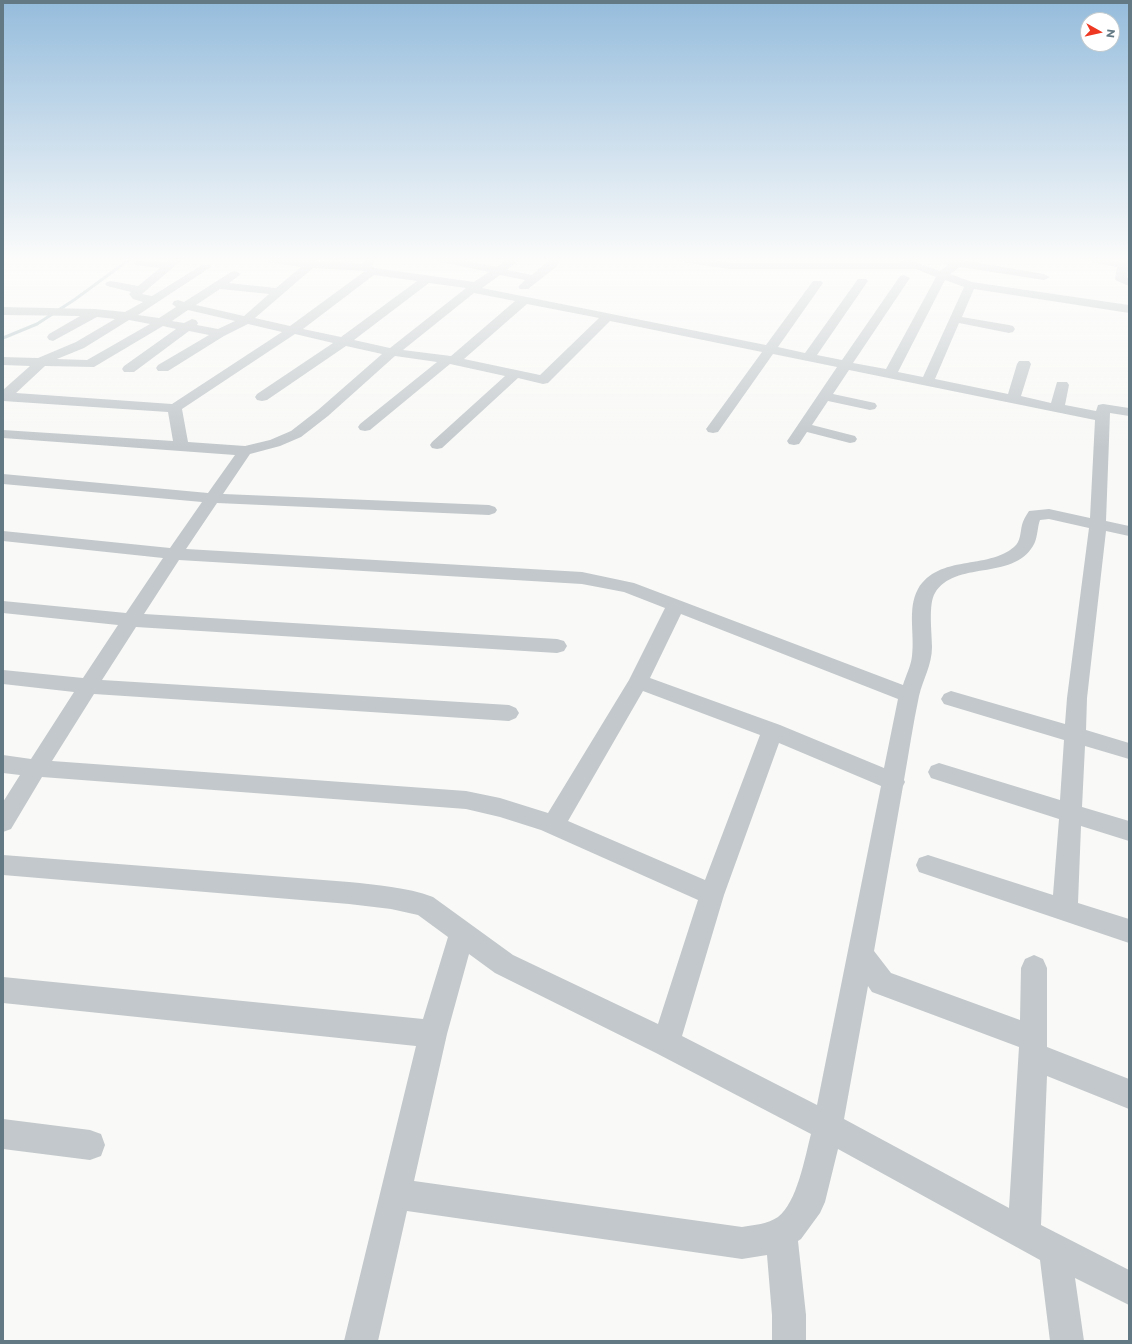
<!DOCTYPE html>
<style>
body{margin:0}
#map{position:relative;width:1132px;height:1344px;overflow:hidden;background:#f9f9f7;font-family:Montserrat,sans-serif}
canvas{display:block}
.frame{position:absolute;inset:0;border:4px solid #637a84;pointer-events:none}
.north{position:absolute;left:1080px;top:12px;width:40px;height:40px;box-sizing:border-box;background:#fff;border:1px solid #c1cace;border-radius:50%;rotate:98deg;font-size:11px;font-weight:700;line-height:16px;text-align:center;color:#637a84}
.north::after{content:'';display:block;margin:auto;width:14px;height:18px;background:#ee3822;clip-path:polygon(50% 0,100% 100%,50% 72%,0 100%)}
</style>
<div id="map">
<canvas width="1132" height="1344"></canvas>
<div class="frame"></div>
<div class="north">N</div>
</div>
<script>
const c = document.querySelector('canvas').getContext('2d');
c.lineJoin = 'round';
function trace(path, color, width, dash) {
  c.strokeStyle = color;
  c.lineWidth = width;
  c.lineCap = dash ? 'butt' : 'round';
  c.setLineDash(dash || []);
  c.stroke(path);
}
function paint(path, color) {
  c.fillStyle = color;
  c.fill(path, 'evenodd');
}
trace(new Path2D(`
 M 3,338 L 37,324 L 74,300 L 130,259`), '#b8c7ca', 3);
paint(new Path2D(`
 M 171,259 L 183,259 L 142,294 L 152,296 L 202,265 L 210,265 L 211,267 L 138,315 L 159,318 L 176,307 L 172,304 L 174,301 L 178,300 L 184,302 L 231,272 L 235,271 L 241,274 L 229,283 L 276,288 L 301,267 L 268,262 L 263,259 L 294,259 L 362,264 L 366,260 L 373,259 L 375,262 L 372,266 L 375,268 L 474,282 L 489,272 L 441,262 L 436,259 L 458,259 L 496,267 L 508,259 L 517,259 L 518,261 L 507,270 L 532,275 L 550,259 L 561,259 L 556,267 L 528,289 L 520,289 L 518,287 L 525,280 L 500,275 L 482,288 L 766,345 L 813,281 L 821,281 L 823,283 L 778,347 L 805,353 L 858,279 L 866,279 L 868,281 L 817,355 L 842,360 L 900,276 L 904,275 L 910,278 L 853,363 L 886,369 L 936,277 L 916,269 L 730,269 L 681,262 L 676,259 L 707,259 L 730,263 L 901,263 L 902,260 L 910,260 L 940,271 L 948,265 L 941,263 L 940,261 L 941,259 L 955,259 L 1044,274 L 1050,277 L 1044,280 L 960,267 L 950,274 L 972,282 L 1129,305 L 1129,313 L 974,289 L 962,317 L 1009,325 L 1013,326 L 1015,329 L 1013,332 L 1009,333 L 959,323 L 935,379 L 1008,394 L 1017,364 L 1019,361 L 1029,361 L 1031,364 L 1021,396 L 1051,403 L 1057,382 L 1067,382 L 1069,385 L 1065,405 L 1096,411 L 1098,405 L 1103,404 L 1129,408 L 1129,416 L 1110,413 L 1106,521 L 1129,526 L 1129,536 L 1106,531 L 1087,698 L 1086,730 L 1129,743 L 1129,759 L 1085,746 L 1082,807 L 1129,821 L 1129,841 L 1081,826 L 1078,903 L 1129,919 L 1129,943 L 919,872 L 916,865 L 919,858 L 928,855 L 1053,895 L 1059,819 L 931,778 L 928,772 L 931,766 L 939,763 L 1060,800 L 1064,740 L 944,704 L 941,699 L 944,694 L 951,691 L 1065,724 L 1067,698 L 1089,528 L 1049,519 L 1040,520 C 1037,528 1038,538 1033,546 C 1012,581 955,560 935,593 C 928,604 932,633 932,647 C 932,665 923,679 919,696 C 913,724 909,752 904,780 L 905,782 L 903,786 L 874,951 L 891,973 L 1020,1020 L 1021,968 L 1025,959 L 1034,955 L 1043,959 L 1047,968 L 1047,1047 L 1129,1079 L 1129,1109 L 1047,1076 L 1041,1225 L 1129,1270 L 1129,1305 L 1075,1278 L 1084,1341 L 1050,1341 L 1040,1260 L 838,1149 L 825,1202 L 820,1213 L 801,1239 L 798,1241 L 806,1315 L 806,1341 L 772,1341 L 772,1315 L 767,1255 L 742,1259 L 407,1211 L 378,1341 L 344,1341 L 416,1046 L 3,1003 L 3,977 L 423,1019 L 448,937 L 418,915 L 391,909 L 349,904 L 3,875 L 3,855 L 349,882 C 377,885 406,887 433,897 L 513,955 L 658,1024 L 698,900 L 541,830 L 500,817 L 466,809 L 42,777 L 11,829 L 3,832 L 3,802 L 20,775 L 3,773 L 3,755 L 31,759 L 74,692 L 3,684 L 3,670 L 83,678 L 118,625 L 3,613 L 3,601 L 126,613 L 163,558 L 3,541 L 3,531 L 170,548 L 202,502 L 3,484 L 3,474 L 208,493 L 235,455 L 3,438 L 3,430 L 173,441 L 168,412 L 3,401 L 3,390 L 30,366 L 3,365 L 3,357 L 38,358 L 76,342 L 115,319 L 97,317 L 53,341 L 49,340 L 47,337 L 49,334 L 80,316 L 3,315 L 3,307 L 95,309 L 125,312 L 143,302 L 133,299 L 129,294 L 131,292 L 107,286 L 105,284 L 107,282 L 111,281 L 138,286 L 160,268 L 135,265 L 134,263 L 135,261 L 167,262 ZM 313,268 L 365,271 L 290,326 L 255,318 ZM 374,275 L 417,281 L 341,337 L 303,329 ZM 945,280 L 964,287 L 923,377 L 898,372 ZM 429,283 L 466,288 L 390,348 L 354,340 ZM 220,289 L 269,294 L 244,316 L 196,305 ZM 474,293 L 515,301 L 451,356 L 403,350 ZM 527,304 L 599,318 L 540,375 L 464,359 ZM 188,310 L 235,321 L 218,329 L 197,325 L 198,323 L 196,320 L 192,319 L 184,323 L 172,321 ZM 129,320 L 150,324 L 87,360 L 57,359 L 84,348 ZM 610,321 L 762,352 L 706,429 L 708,432 L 713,433 L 718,432 L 773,354 L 837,367 L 787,441 L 789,444 L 794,445 L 799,444 L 807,432 L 850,443 L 855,442 L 857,439 L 855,436 L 812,425 L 828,401 L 870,410 L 875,409 L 877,406 L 875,403 L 833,394 L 849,370 L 1095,420 L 1090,518 L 1049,509 L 1029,511 C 1026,516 1023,520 1022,525 C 1020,533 1021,541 1014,547 C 987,570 939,554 918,589 C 907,609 915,634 912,656 C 911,666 906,675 903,685 L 634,583 L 582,572 L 186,549 L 217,503 L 489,515 L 495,513 L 497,510 L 495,507 L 489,505 L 223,494 L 250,454 L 280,446 L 301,437 L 328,416 L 395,356 L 437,362 L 360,424 L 358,427 L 360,430 L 365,431 L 370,430 L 450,364 L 505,376 L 432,442 L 430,445 L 432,448 L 437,449 L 442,448 L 518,378 L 543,384 L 548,383 ZM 248,324 L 282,332 L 172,404 L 16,393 L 45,366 L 94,367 L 163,326 L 176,329 L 124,366 L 122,369 L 124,372 L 134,372 L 189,331 L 209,335 L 158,365 L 156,368 L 158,371 L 168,371 L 224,336 ZM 295,334 L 333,343 L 257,394 L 255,397 L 257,400 L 262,401 L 267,400 L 346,346 L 382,354 L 318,410 L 291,431 L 270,440 L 245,446 L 188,442 L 182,409 ZM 179,560 L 582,584 L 624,592 L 665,608 L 629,680 L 548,813 L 500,798 L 466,791 L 52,761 L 94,694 L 509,721 L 516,718 L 519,713 L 516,708 L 509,705 L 102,680 L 136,627 L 557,653 L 564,651 L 567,646 L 564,641 L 557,639 L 144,614 ZM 681,614 L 898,699 L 884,768 L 780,725 L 650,678 ZM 643,691 L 760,735 L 705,880 L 568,821 ZM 779,743 L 881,786 L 817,1105 L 682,1036 L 724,895 ZM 469,954 L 495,973 L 656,1053 L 811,1134 C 805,1157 797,1203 778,1217 C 768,1224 754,1225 742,1227 L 414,1181 L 447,1034 ZM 868,986 L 872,992 L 1019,1047 L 1009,1208 L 844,1119 Z
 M 1085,259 L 1117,261 L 1118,259 L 1128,259 L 1127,277 L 1129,279 L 1129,286 L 1117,281 L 1115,279 L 1117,267 L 1090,262 Z
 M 3,1119 L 90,1130 L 101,1134 L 105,1145 L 101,1156 L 90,1160 L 3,1149 Z`), '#c2c8cb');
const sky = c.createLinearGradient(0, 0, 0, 448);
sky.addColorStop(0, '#95bcdc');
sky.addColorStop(0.58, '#fcfcfb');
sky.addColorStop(1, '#fcfcfb00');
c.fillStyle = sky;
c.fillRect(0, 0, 1132, 448);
</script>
